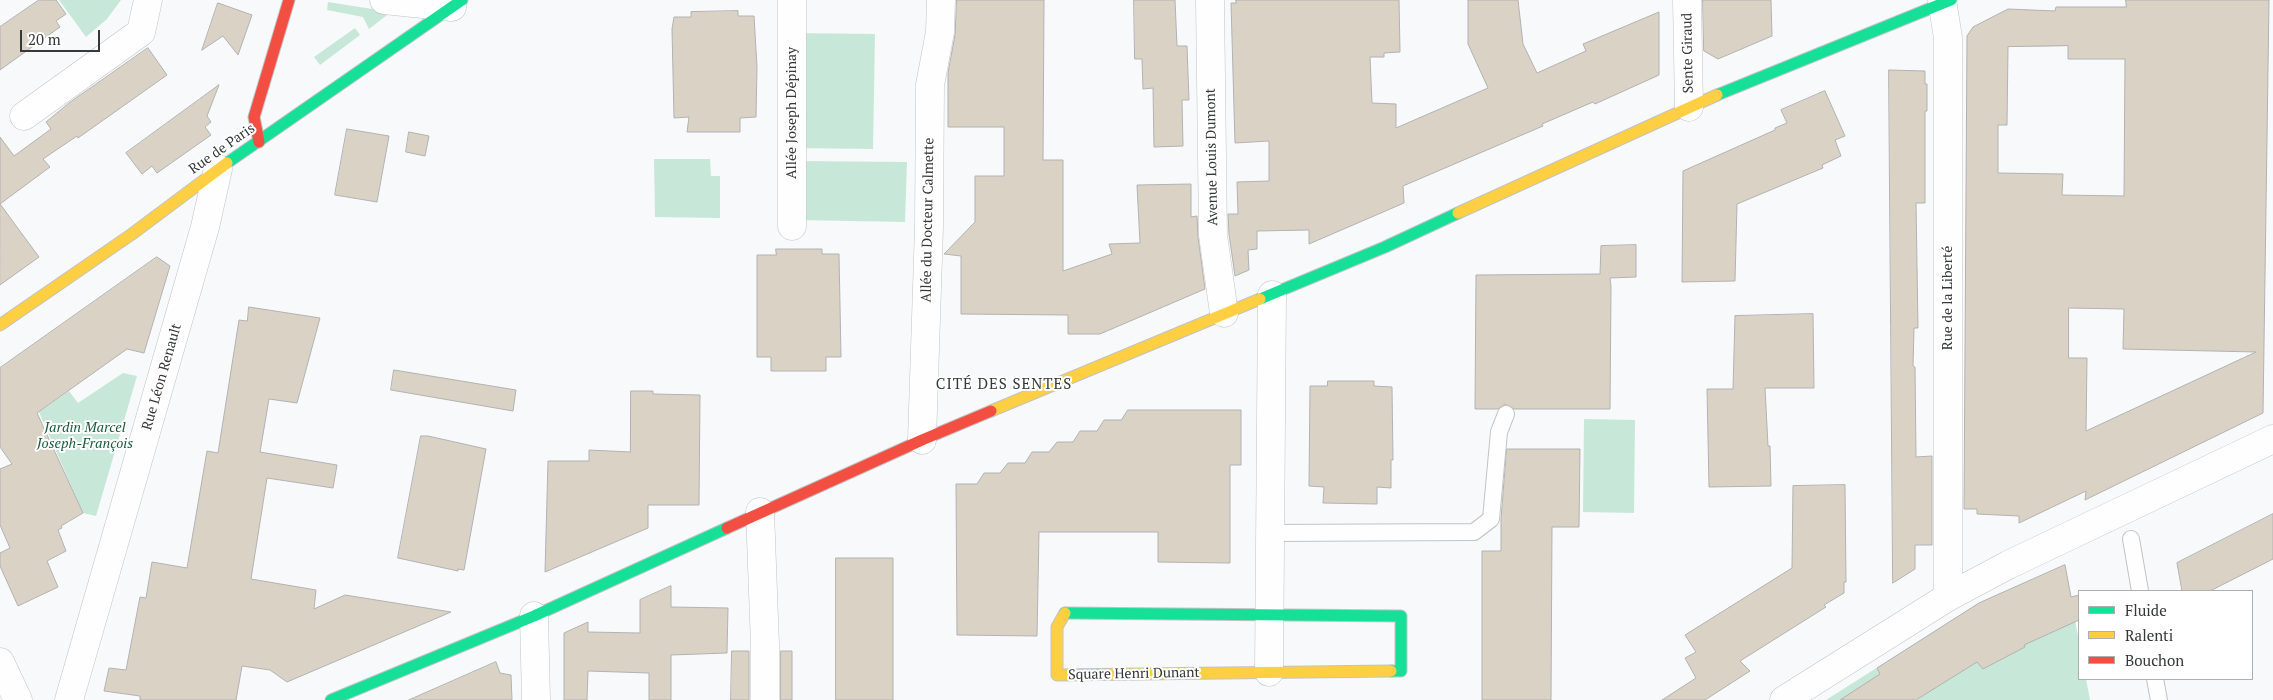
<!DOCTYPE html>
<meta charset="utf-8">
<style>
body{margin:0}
#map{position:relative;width:2273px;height:700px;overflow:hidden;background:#f7f9fb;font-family:"PT Serif",serif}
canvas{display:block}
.legend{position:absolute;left:2078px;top:590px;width:175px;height:90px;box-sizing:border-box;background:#fff;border:1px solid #afafb0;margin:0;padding:6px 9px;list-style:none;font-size:15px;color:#363839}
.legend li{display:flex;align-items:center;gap:10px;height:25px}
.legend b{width:25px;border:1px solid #afafb0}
.scale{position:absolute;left:20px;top:30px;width:80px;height:22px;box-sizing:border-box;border:2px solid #363839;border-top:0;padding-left:6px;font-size:15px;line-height:18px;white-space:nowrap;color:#363839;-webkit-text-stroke:4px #fff;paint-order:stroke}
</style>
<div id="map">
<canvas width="2273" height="700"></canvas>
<ul class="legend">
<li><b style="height:6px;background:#16e098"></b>Fluide</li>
<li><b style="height:6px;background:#ffcf43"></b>Ralenti</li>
<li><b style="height:6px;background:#f24e42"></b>Bouchon</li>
</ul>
<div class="scale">20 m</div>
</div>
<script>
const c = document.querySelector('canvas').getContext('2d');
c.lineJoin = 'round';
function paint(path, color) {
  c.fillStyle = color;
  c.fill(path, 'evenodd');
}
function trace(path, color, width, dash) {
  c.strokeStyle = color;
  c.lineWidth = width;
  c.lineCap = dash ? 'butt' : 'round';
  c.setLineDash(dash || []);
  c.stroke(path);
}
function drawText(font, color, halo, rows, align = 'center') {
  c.font = font + ' "PT Serif",serif';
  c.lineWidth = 4;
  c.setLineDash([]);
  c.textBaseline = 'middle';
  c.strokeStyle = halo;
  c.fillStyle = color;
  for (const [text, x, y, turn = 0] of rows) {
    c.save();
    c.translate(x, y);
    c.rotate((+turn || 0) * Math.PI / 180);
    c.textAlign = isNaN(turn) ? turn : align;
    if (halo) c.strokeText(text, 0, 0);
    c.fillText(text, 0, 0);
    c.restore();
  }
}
paint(new Path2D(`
 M 59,0 L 121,0 L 107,19 L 86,37 Z
 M 328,2 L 391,12 L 369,29 L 363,17 L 327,10 Z
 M 355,28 L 360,35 L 320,65 L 314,57 Z
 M 797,33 L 875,34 L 873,149 L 796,148 Z
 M 654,159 L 710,159 L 711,176 L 720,176 L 720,218 L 655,217 Z
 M 797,161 L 907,162 L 905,222 L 797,220 Z
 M 123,373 L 137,376 L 96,516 L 83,513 L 39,412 L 69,391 L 78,403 Z
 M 1584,419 L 1635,420 L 1634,513 L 1583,512 Z
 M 2065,565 L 2079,642 L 2079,679 L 2086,679 L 2090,700 L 1826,700 L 1979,603 Z`), '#c7e8d8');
const building = new Path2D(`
 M 39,0 L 56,0 L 66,14 L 56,21 L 60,27 L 0,70 L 0,27 Z
 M 957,0 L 1044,0 L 1043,160 L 1063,160 L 1063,271 L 1112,254 L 1109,244 L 1140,243 L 1137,185 L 1191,184 L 1191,217 L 1197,216 L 1198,237 L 1205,289 L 1100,334 L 1068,334 L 1068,315 L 961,314 L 961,256 L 944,254 L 975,222 L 975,176 L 1004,176 L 1004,127 L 948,127 L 948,73 L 955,35 Z
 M 1134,0 L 1175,0 L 1177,46 L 1187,46 L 1189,100 L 1182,100 L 1183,146 L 1154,147 L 1153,88 L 1143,89 L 1142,59 L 1135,59 Z
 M 1236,0 L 1399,0 L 1400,52 L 1384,53 L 1384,57 L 1370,57 L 1372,103 L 1396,104 L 1396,128 L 1488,88 L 1468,44 L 1468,0 L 1518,0 L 1523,44 L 1537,73 L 1586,51 L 1583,44 L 1659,12 L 1659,75 L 1595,104 L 1593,102 L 1542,124 L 1543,126 L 1403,186 L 1404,203 L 1309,244 L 1309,230 L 1257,231 L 1257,249 L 1248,250 L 1249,270 L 1235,276 L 1229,234 L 1228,214 L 1238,214 L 1237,182 L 1269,181 L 1269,141 L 1235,143 L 1231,3 L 1236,3 Z
 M 1703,0 L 1771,0 L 1772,36 L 1718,59 L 1704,51 Z
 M 2126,0 L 2269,0 L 2263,413 L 2085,500 L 2086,491 L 2019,523 L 2019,516 L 1977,514 L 1977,509 L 1964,509 L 1967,36 L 1973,27 L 2008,9 L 2055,11 L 2056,7 L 2126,7 ZM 2068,46 L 2068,59 L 2125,59 L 2124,196 L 2062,195 L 2063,174 L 1998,173 L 1998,125 L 2007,125 L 2008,47 ZM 2069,308 L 2124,309 L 2123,349 L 2256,352 L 2086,431 L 2087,358 L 2069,358 Z
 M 218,3 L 252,15 L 238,55 L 223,36 L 202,50 Z
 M 738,11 L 738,16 L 754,16 L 757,67 L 756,117 L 740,118 L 740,132 L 687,132 L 689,117 L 674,118 L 672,29 L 674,17 L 691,17 L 691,12 Z
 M 148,48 L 167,75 L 78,138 L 77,136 L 43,159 L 50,167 L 0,204 L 0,137 L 14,156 L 51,129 L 46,122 L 69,103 Z
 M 1889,70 L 1925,71 L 1925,84 L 1927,84 L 1927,111 L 1925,111 L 1925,203 L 1916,203 L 1918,328 L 1914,328 L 1913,366 L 1915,367 L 1916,457 L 1932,456 L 1932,545 L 1915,545 L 1915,569 L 1893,583 Z
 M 219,85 L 207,116 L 211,122 L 205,127 L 211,135 L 157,173 L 152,166 L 142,174 L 126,153 Z
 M 1825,91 L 1845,136 L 1835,140 L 1841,156 L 1822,165 L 1823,168 L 1737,204 L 1735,281 L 1682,282 L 1683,171 L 1775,130 L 1775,128 L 1787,123 L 1781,110 Z
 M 347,129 L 389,136 L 377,202 L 335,195 Z
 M 409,132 L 429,136 L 425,156 L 406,152 Z
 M 0,204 L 39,257 L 0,285 Z
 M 1636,245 L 1636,277 L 1610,278 L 1611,287 L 1610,409 L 1514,409 L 1505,404 L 1498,409 L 1475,409 L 1476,275 L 1600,274 L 1601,246 Z
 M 776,249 L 822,249 L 822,254 L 839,254 L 841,357 L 826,357 L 826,371 L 771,371 L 771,357 L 757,357 L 757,255 L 776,255 Z
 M 157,257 L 170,266 L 144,353 L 127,349 L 37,413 L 83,513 L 61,526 L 62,528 L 58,530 L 66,551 L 47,561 L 58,587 L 18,606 L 0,566 L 0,553 L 10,548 L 0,525 L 0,469 L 12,464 L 0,447 L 0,368 Z
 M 249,307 L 320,318 L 297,403 L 269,399 L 260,452 L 337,465 L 333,488 L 267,478 L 251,579 L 316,590 L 314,609 L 345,595 L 451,612 L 287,682 L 270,670 L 242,666 L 236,700 L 140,700 L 140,696 L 104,691 L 109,668 L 126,670 L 140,597 L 146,598 L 152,562 L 187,568 L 207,451 L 218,453 L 239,320 L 247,321 Z
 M 1813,314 L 1814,388 L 1765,388 L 1768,446 L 1770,446 L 1771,486 L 1709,487 L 1707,389 L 1733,389 L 1735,316 Z
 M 394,370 L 516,390 L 513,411 L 391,390 Z
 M 1328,381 L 1374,381 L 1374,386 L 1392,387 L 1393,460 L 1391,460 L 1391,488 L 1377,487 L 1377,504 L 1323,503 L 1324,487 L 1309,486 L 1310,386 L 1327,386 Z
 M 631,391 L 653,391 L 653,394 L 700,395 L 699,505 L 648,505 L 648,528 L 545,572 L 548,461 L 589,461 L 589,450 L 630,452 Z
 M 1128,410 L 1241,410 L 1241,465 L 1230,465 L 1230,563 L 1158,562 L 1158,532 L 1039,532 L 1037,636 L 957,635 L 956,484 L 977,484 L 984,473 L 1000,473 L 1008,463 L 1025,463 L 1032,452 L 1049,452 L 1057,442 L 1073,442 L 1080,431 L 1097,431 L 1104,420 L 1121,420 Z
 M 421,436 L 428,436 L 486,449 L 464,570 L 458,569 L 458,571 L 398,558 Z
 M 1507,449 L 1580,449 L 1579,527 L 1552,527 L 1551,700 L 1482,700 L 1482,551 L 1501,551 L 1501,519 Z
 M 1845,485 L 1846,582 L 1844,582 L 1844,593 L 1824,605 L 1826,607 L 1740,661 L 1750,671 L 1705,700 L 1662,700 L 1696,678 L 1685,658 L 1696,652 L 1685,635 L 1792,568 L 1793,486 Z
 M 2273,514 L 2273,559 L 2210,591 L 2182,591 L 2177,563 Z
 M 836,558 L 893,558 L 893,700 L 836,700 Z
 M 2065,565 L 2071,597 L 2079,595 L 2079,620 L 2024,645 L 2025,647 L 1983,669 L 1977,662 L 1916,700 L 1840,700 L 1880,674 L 1877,668 L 1979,603 Z
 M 671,586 L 671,607 L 728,608 L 727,653 L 671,655 L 671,700 L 649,700 L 649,673 L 588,671 L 587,700 L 564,700 L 564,633 L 588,622 L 588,632 L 640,633 L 640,600 Z
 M 732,651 L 749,651 L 749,700 L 731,700 Z
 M 781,651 L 792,651 L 792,700 L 781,700 Z
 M 496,662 L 500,673 L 511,675 L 512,700 L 409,700 Z`);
paint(building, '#dad2c5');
trace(building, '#b2b2b2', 1);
const lane = new Path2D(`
 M 1269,533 L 1474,532 L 1491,519 L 1499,432 L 1506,414
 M 2131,539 L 2140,591
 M 2155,679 L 2159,700`);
const street = new Path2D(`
 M 384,0 L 452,7
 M 792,0 L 792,226
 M 1210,0 L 1213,235 L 1224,313
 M 1687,0 L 1689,107
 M 1942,0 L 1948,38 L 1948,597
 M 24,116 L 141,32 L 148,0
 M 922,440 L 929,227 L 930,85 L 940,32 L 941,0
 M 760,512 L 765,645 L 765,700
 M 534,616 L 536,700
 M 0,662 L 18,700
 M 1269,672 L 1272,295
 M 69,700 L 205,227 L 218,169
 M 1784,700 L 1948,597 L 2008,565 L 2273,439`);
const fast = new Path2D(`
 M 1717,95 L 1951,0
 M 227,163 L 462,0
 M 1260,299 L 1385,247 L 1458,213
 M 1065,613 L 1401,616 L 1401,671 L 1391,671
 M 331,700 L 534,616 L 727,528`);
const slow = new Path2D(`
 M 1458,213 L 1717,95
 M 0,325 L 132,234 L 227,163
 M 991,411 L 1260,299
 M 1065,613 L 1057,627 L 1057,675 L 1391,671`);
const jam = new Path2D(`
 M 259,142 L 254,117 L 289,0
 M 727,528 L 922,440 L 991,411`);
trace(lane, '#c1c3c5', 18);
trace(street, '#c1c3c5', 29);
trace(fast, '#c1c3c5', 13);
trace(slow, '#c1c3c5', 13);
trace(jam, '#c1c3c5', 13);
trace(lane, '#fefefe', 16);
trace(street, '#fefefe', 28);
trace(fast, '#16e098', 11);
trace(slow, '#ffcf43', 11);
trace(jam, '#f24e42', 11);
drawText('14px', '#363839', '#fff', [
 ["Sente Giraud",1688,53,-91],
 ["Allée Joseph Dépinay",792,113,-90],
 ["Rue de Paris",222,149,-35],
 ["Avenue Louis Dumont",1212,157,-91],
 ["Allée du Docteur Calmette",928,220,-89],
 ["Rue de la Liberté",1948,298,-90],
 ["Rue Léon Renault",162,377,-74],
 ["Square Henri Dunant",1134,674,-1]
]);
drawText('italic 14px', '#195b3f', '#fff', [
 ["Jardin Marcel",85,428],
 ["Joseph-François",85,444]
]);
c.letterSpacing = '1px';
drawText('15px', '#363839', '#fff', [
 ["CITÉ DES SENTES",1004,385]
]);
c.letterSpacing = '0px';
</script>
